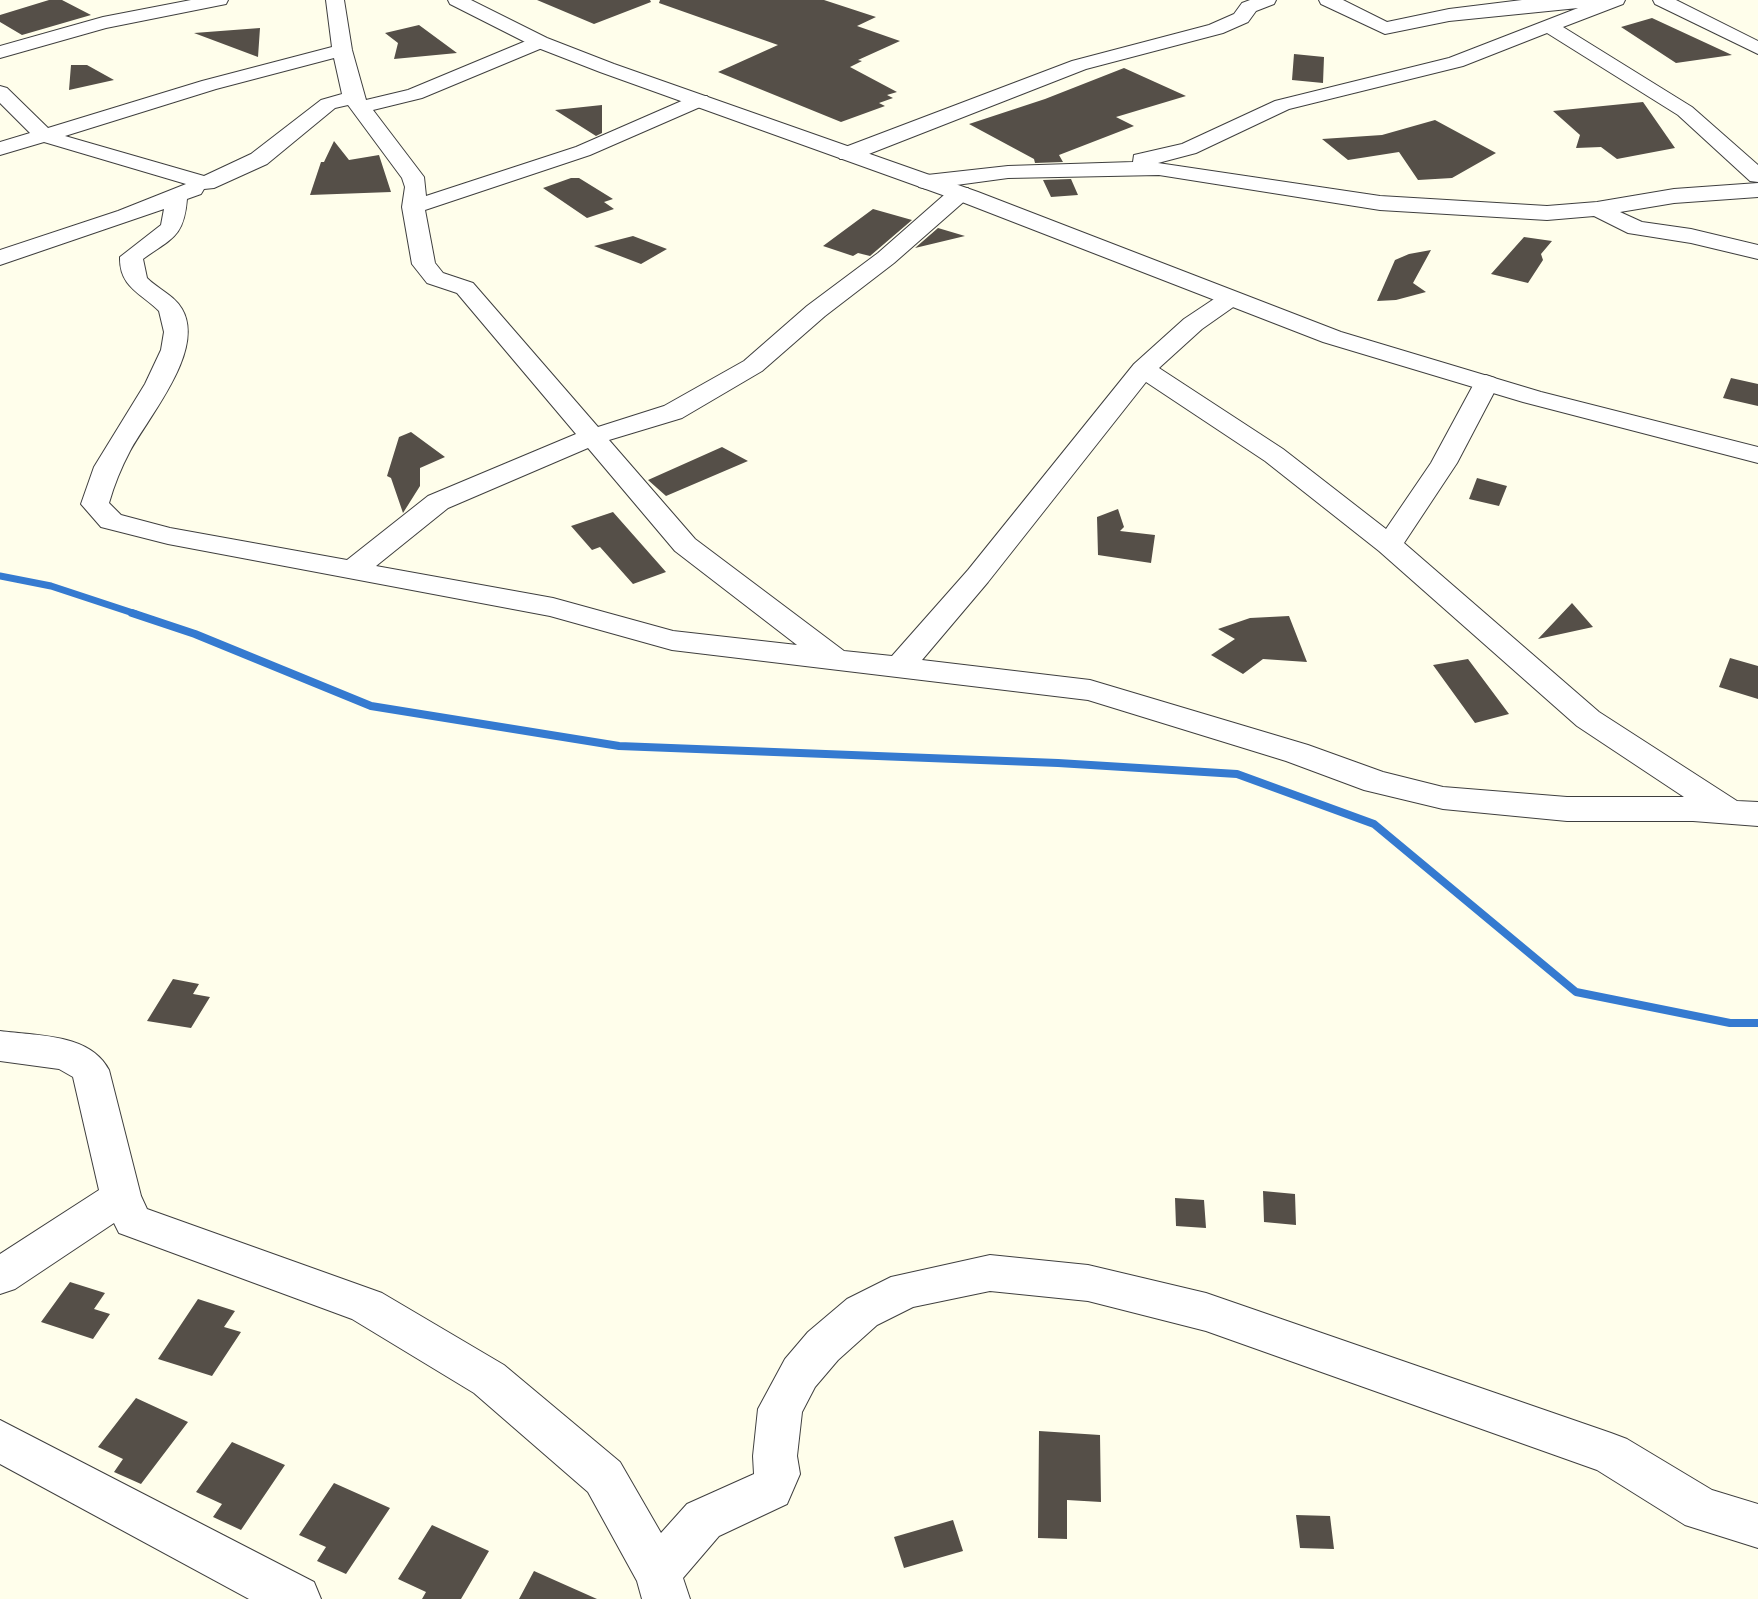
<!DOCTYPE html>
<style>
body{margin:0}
canvas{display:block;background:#fffeeb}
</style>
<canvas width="1758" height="1599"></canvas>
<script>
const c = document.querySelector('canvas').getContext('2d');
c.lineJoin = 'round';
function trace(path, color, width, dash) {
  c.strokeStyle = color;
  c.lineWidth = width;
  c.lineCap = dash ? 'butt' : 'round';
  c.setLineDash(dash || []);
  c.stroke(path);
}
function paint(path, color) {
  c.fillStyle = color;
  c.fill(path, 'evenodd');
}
trace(new Path2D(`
 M 0,576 L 51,586 L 136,614`), '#357ad0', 7);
trace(new Path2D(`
 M 132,613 L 195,634 L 371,706 L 619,746 L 1058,763 L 1237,774 L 1374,824 L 1576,992 L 1730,1023 L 1758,1023`), '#357ad0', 8);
paint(new Path2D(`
 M 49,0 L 62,0 L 91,15 L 22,35 L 0,22 L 0,15 Z
 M 537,0 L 650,0 L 651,2 L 594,24 Z
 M 660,0 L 824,0 L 876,17 L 857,26 L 900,41 L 858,60 L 862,61 L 850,67 L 897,92 L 887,95 L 893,98 L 879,103 L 885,106 L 841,122 L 718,72 L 778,45 L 659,3 Z
 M 1652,18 L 1732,55 L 1676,63 L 1621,27 Z
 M 419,25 L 457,53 L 394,59 L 398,43 L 385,33 Z
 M 260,28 L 258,57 L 194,33 Z
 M 1294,54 L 1324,57 L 1323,83 L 1292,80 Z
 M 71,65 L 87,65 L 114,80 L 69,90 Z
 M 1124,68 L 1186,96 L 1116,117 L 1134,126 L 1059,155 L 1063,162 L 1035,163 L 1034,159 L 969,124 L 1045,99 Z
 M 1643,102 L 1675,148 L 1617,159 L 1601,147 L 1576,148 L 1580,135 L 1553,111 Z
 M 602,105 L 602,133 L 596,136 L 555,110 Z
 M 1435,120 L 1496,153 L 1452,178 L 1418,180 L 1399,152 L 1348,160 L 1322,139 L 1382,135 Z
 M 334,141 L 349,160 L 379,155 L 391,192 L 310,195 L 321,162 L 324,162 Z
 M 571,178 L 579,178 L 613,199 L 604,202 L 614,209 L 587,218 L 543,188 Z
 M 1071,179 L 1078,195 L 1051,197 L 1043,180 Z
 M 873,209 L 912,220 L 870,256 L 858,253 L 853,256 L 823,246 Z
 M 938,228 L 965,236 L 915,248 Z
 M 633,236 L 667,249 L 641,264 L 594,246 Z
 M 1524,237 L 1552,241 L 1541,254 L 1543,260 L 1528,283 L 1491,274 Z
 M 1431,250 L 1413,283 L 1426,292 L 1396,300 L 1377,301 L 1395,260 L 1409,254 Z
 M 1731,378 L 1758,384 L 1758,406 L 1723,398 Z
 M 411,432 L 445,457 L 420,468 L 420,486 L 403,513 L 391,478 L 387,476 L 399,437 Z
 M 722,447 L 748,461 L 666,496 L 648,480 Z
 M 1477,478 L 1507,486 L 1499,506 L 1469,499 Z
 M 1118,509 L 1124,527 L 1120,531 L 1155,535 L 1151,563 L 1098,555 L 1097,517 Z
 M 613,512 L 666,572 L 633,584 L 600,547 L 592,550 L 571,526 Z
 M 1572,603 L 1593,627 L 1538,639 Z
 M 1289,616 L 1307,662 L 1263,659 L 1243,674 L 1211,655 L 1235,639 L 1218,629 L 1250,618 Z
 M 1730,658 L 1758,666 L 1758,699 L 1719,687 Z
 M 1468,659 L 1509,714 L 1475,723 L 1433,665 Z
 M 173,979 L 199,984 L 193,994 L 210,997 L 191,1028 L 147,1021 Z
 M 1263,1191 L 1295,1194 L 1296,1225 L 1264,1222 Z
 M 1175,1198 L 1204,1200 L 1206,1228 L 1176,1226 Z
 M 70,1282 L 105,1293 L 94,1309 L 110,1314 L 93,1339 L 41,1322 Z
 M 198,1299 L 235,1311 L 224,1327 L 241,1332 L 212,1376 L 158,1359 Z
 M 136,1398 L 188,1422 L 141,1484 L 114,1472 L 123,1459 L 98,1447 Z
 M 1039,1431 L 1100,1435 L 1101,1502 L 1067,1500 L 1067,1539 L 1038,1538 Z
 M 232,1442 L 285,1465 L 241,1530 L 213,1517 L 222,1504 L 196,1492 Z
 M 334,1483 L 390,1508 L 346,1574 L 317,1561 L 326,1547 L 299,1535 Z
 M 1296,1515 L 1330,1516 L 1334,1549 L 1300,1548 Z
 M 953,1520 L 963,1551 L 904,1568 L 894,1537 Z
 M 432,1525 L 489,1551 L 461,1599 L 422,1599 L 426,1592 L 398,1579 Z
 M 534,1571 L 597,1599 L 519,1599 Z`), '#554f48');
const minor = new Path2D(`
 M 191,0 L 228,0 L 226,4 L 106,28 L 0,58 L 0,46 L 103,17 Z
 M 326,0 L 344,0 L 352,50 L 366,100 L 408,90 L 533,38 L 540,36 L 550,42 L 547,46 L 422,98 L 373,110 L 424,177 L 426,196 L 576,147 L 693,96 L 707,96 L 710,100 L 707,104 L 590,155 L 425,210 L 435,263 L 443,273 L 473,283 L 598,427 L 664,406 L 744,361 L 807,306 L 878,253 L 952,188 L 968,188 L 971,193 L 968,198 L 894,263 L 825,316 L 762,371 L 682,418 L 609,440 L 695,539 L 844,651 L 892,656 L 968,570 L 1134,364 L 1184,319 L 1223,293 L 1239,293 L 1243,298 L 1239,303 L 1202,329 L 1159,368 L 1283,449 L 1386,529 L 1431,463 L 1477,378 L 1486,375 L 1495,378 L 1499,383 L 1457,463 L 1404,543 L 1599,712 L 1737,801 L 1758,802 L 1758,826 L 1693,821 L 1567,821 L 1443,809 L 1364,790 L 1286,761 L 1088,700 L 672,650 L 550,616 L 168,544 L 101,527 L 81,504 L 94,467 L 145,384 L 161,350 L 164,332 L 159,311 C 141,293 119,287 120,257 L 161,225 L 164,209 L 0,265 L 0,250 L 118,211 L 186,184 L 44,142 L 0,155 L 0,142 L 30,133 L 0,103 L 0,86 L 7,88 L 48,128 L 202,81 L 332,47 ZM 334,58 L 342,94 L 321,100 L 251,154 L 204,176 L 65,136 L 216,89 ZM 348,105 L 402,178 L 405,187 L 402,207 L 412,264 L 427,283 L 457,293 L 576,434 L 428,496 L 347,560 L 170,528 L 121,515 L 109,503 C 114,485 121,468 130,451 C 149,416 206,350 182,309 C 174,295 158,289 147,278 L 143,259 C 172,238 184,237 187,199 L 201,194 L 204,189 L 214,188 L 267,164 L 335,108 ZM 1146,382 L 1265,461 L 1379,551 L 1577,726 L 1684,797 L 1567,797 L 1443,787 L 1383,772 L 1308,745 L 1090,680 L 922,660 L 988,582 ZM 588,448 L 675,551 L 797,645 L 673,631 L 553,598 L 376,566 L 448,508 Z
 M 1250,0 L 1276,0 L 1274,4 L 1256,11 L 1248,22 L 1223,33 L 1086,69 L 856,159 L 840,159 L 837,154 L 840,149 L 1072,61 L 1209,25 L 1234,14 L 1242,3 Z
 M 1319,0 L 1343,0 L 1387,22 L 1449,9 L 1522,0 L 1625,0 L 1623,4 L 1563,27 L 1692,107 L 1758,165 L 1758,182 L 1750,181 L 1678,115 L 1547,33 L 1463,66 L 1289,109 L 1196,153 L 1158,163 L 1380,196 L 1547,206 L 1597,202 L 1674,189 L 1758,183 L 1758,197 L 1674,203 L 1620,212 L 1642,222 L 1691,229 L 1758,245 L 1758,259 L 1691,243 L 1628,233 L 1594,216 L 1547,220 L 1380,210 L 1159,175 L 1008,178 L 927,189 L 919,187 L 916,182 L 919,177 L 927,175 L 1008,166 L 1133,162 L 1134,155 L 1182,144 L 1275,101 L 1449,58 L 1578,8 L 1449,21 L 1385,34 L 1321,4 Z
 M 1653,0 L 1676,0 L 1758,41 L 1758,54 L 1655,4 Z
 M 0,1031 C 36,1036 90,1033 109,1070 L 141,1196 L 147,1209 L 382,1293 L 504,1365 L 620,1462 L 661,1533 L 687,1504 L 754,1474 L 753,1456 L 758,1409 L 785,1359 L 808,1332 L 847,1299 L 891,1277 L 990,1255 L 1088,1265 L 1206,1293 L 1611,1433 L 1627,1439 L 1712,1490 L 1758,1504 L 1758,1548 L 1685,1525 L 1597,1470 L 1206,1331 L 1088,1301 L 990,1291 L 913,1307 L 877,1325 L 838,1360 L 815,1387 L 802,1412 L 797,1456 L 800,1474 L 787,1504 L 719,1536 L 683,1578 L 690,1599 L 642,1599 L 637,1581 L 588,1492 L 474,1393 L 352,1319 L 119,1233 L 114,1223 L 15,1289 L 0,1294 L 0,1254 L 99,1190 L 73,1077 L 59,1069 L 0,1061 Z
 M 0,1420 L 314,1582 L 321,1599 L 249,1599 L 0,1464 Z`);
const tertiary = new Path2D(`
 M 448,0 L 471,0 L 547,38 L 614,64 L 978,192 L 1341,332 L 1541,392 L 1758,447 L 1758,463 L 1523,402 L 1323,342 L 962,202 L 600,72 L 533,46 L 450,4 Z`);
trace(minor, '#3f3f3f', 2);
trace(tertiary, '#3f3f3f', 2);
paint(minor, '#fff');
paint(tertiary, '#fff');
</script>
